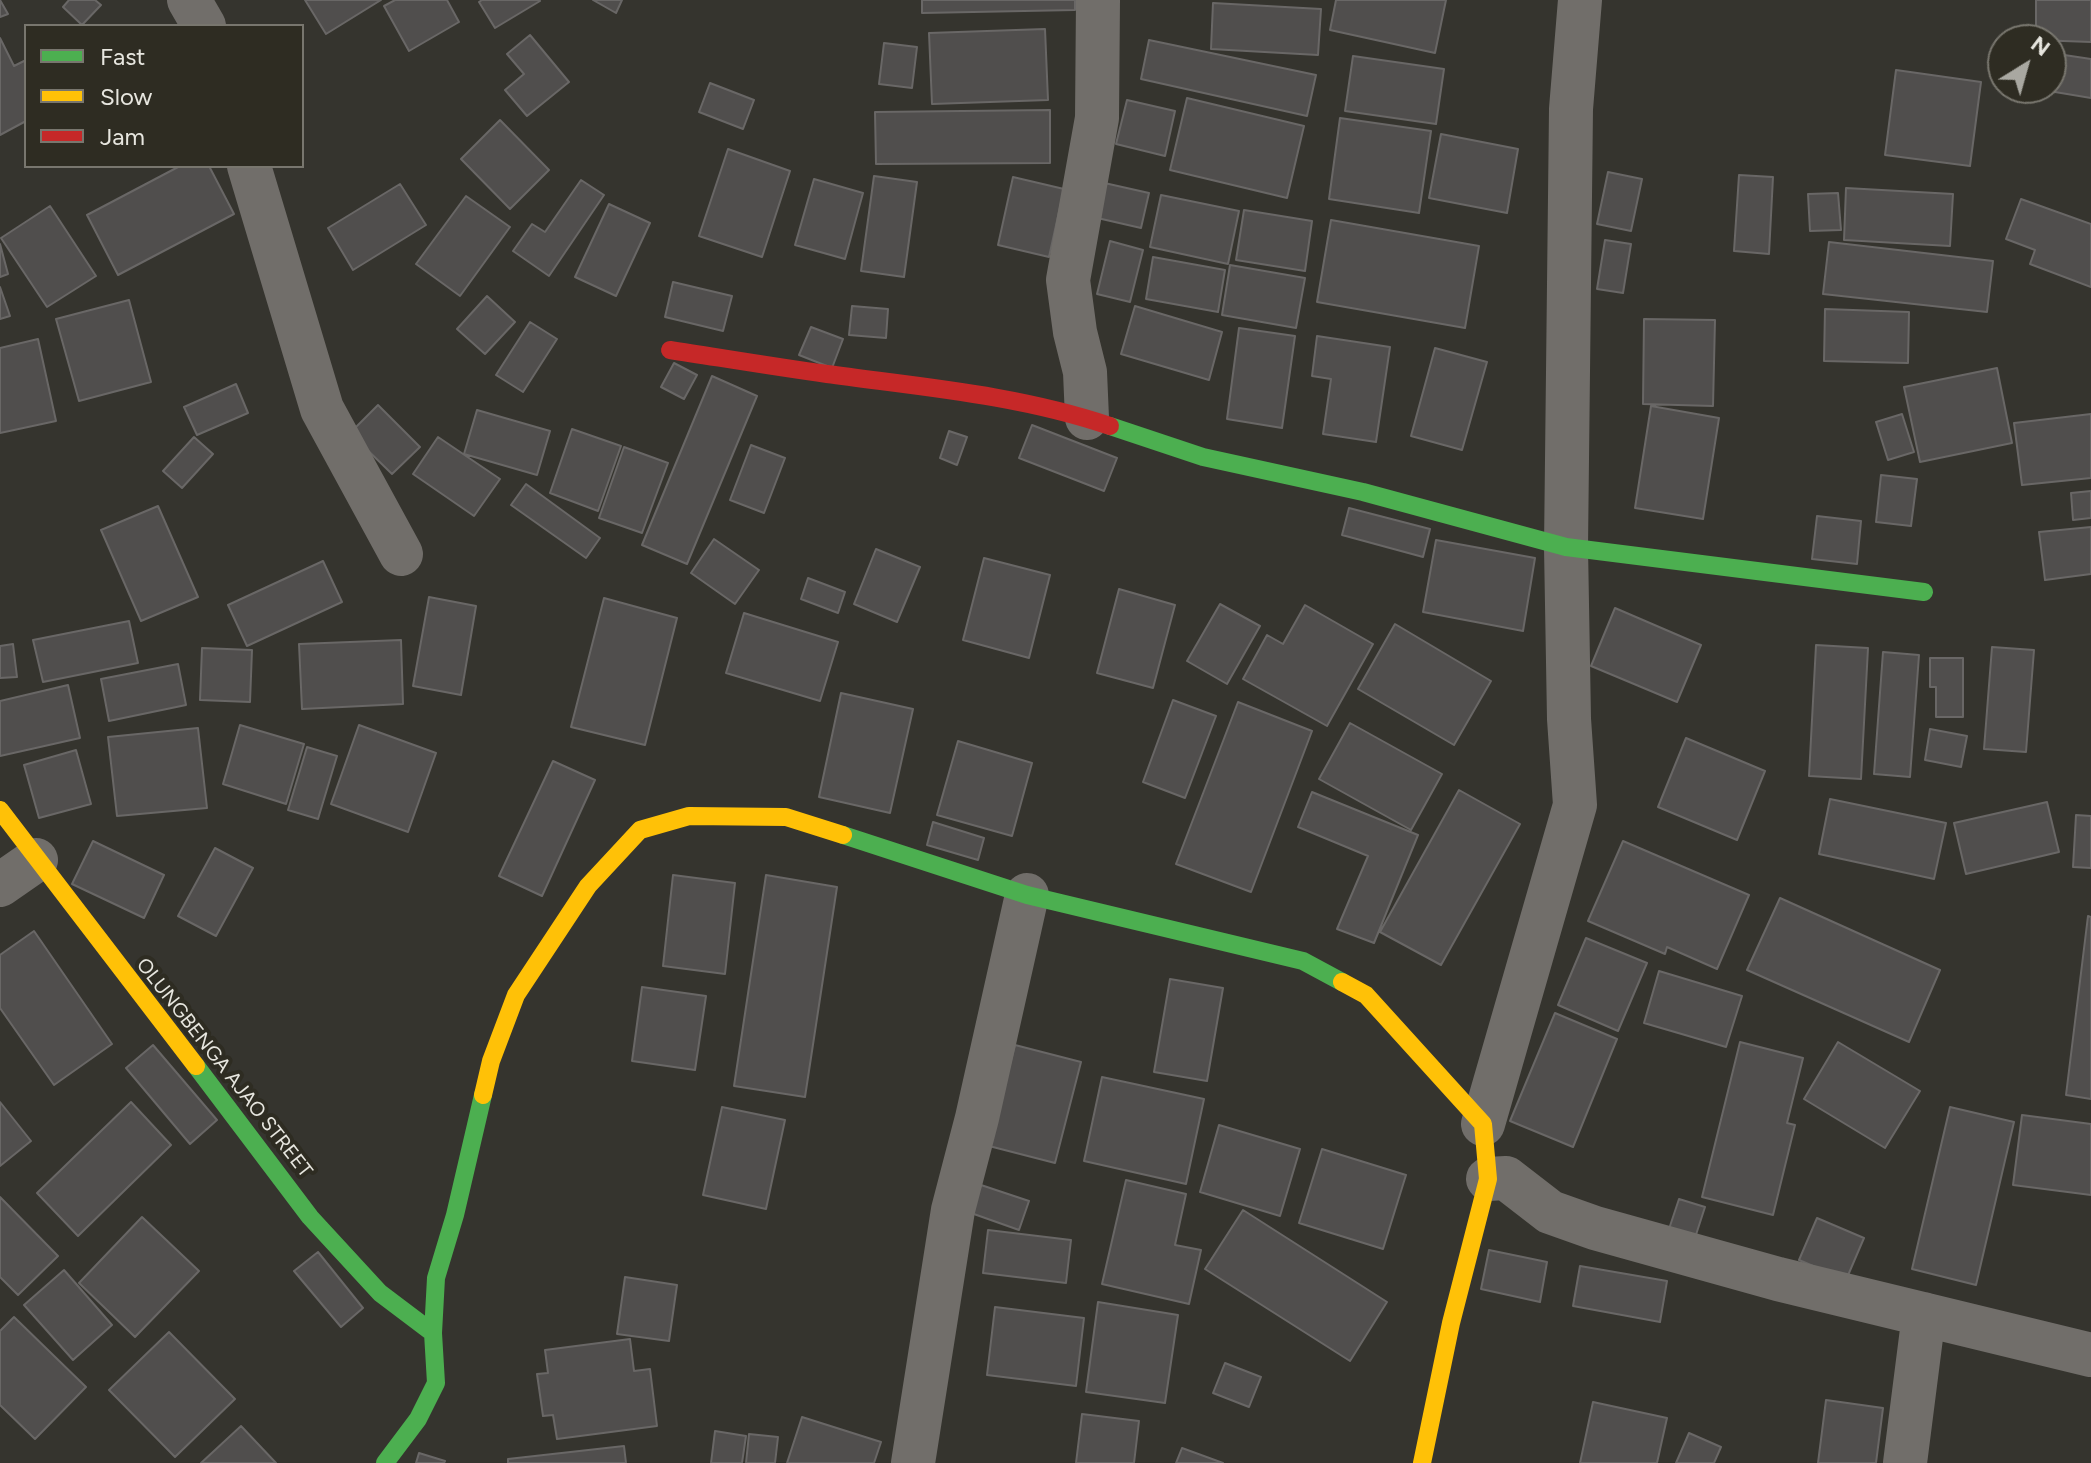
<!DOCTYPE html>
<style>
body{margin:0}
#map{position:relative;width:2091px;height:1463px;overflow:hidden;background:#35342e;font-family:Figtree,sans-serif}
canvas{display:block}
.legend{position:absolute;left:24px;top:24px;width:280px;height:144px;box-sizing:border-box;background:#2e2c22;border:2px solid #78766e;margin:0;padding:10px 14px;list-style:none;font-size:24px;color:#e7e6df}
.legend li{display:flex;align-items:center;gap:16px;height:40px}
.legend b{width:40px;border:2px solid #78766e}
.north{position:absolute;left:1987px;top:24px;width:80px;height:80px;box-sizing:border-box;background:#2e2c22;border:2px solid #78766e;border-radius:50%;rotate:37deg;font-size:22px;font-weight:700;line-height:32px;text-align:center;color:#e7e6df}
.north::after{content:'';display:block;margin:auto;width:28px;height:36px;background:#a9a8a1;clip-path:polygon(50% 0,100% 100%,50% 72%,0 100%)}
</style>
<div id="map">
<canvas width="2091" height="1463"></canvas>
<ul class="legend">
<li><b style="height:10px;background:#4caf50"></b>Fast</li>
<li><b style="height:10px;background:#ffc107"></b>Slow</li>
<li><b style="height:10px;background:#c62828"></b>Jam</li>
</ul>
<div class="north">N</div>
</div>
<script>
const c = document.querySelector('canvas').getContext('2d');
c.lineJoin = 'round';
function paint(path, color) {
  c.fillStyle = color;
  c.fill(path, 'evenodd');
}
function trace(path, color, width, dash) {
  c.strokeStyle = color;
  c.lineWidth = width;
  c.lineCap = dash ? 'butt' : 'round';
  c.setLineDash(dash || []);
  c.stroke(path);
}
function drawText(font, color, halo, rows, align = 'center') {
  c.font = font + ' Figtree,sans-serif';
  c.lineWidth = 8;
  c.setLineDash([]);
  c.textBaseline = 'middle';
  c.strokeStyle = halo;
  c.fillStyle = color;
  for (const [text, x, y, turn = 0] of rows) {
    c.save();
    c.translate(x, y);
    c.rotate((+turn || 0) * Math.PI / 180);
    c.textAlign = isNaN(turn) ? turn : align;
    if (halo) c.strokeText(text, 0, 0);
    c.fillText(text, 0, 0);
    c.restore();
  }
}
const building = new Path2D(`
 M 0,0 L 8,14 L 0,17 Z
 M 69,0 L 95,0 L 101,5 L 82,25 L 63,7 Z
 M 305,0 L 381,0 L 326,34 Z
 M 395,0 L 447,0 L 459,22 L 409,51 L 384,6 Z
 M 482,0 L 539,0 L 540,1 L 495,28 L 479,2 Z
 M 593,0 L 622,0 L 616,13 Z
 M 922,0 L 1075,0 L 1075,10 L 922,13 Z
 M 1336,0 L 1446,0 L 1435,53 L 1330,30 Z
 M 2036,0 L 2091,0 L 2091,42 L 2036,40 Z
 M 1213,3 L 1321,9 L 1318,55 L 1211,49 Z
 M 1045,29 L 1048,100 L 932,104 L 929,33 Z
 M 530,35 L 569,82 L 527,116 L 505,90 L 524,74 L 507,54 Z
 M 0,38 L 14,66 L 26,60 L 26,121 L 0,135 Z
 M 1149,40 L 1316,75 L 1307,116 L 1141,79 Z
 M 884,43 L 917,47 L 912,88 L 879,84 Z
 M 2051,53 L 2091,59 L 2091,98 L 2031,88 L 2051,88 Z
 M 1353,56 L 1444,69 L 1436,124 L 1345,111 Z
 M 1896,70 L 1981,82 L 1970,166 L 1885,155 Z
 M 710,83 L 754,100 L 743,129 L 699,112 Z
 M 1187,98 L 1304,126 L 1287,198 L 1170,170 Z
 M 1127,100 L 1175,111 L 1165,156 L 1116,144 Z
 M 1050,110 L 1050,163 L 876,164 L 875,112 Z
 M 1340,118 L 1431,131 L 1419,213 L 1329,199 Z
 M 500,120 L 549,170 L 510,209 L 461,159 Z
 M 1441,134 L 1518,149 L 1507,213 L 1429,198 Z
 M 728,149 L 790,171 L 762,257 L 699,236 Z
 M 180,166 L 209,166 L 234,214 L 118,275 L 87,215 Z
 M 1608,172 L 1642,179 L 1631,231 L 1597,224 Z
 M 1739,175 L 1773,177 L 1769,254 L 1734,251 Z
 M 874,176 L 917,182 L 904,277 L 861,271 Z
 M 1013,177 L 1064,189 L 1049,257 L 998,245 Z
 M 814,179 L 863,193 L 845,259 L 795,245 Z
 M 581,180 L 604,195 L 549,276 L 513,251 L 532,224 L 545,232 Z
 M 1100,182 L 1149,193 L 1141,228 L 1093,217 Z
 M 400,184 L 426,225 L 353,270 L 328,228 Z
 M 1846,188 L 1953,194 L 1950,246 L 1844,240 Z
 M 1838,193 L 1841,230 L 1810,231 L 1808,194 Z
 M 1161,195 L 1239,211 L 1228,264 L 1150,247 Z
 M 466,196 L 510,227 L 460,296 L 416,264 Z
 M 2021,199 L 2091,224 L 2091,287 L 2030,264 L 2035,250 L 2006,239 Z
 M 609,204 L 650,223 L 616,296 L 575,277 Z
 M 50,206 L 96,276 L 47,307 L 1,238 Z
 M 1244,210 L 1312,221 L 1305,271 L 1236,260 Z
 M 1331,220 L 1479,246 L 1465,328 L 1317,302 Z
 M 1605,240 L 1631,244 L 1623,293 L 1597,289 Z
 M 1110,241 L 1143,250 L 1130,302 L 1097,294 Z
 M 1829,242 L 1993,261 L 1987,312 L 1823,294 Z
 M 0,244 L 8,274 L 0,277 Z
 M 1153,257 L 1225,270 L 1218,312 L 1146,299 Z
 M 1230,265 L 1305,278 L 1296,328 L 1222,315 Z
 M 673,282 L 732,296 L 723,331 L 665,317 Z
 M 0,287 L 10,316 L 0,319 Z
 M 487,296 L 515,322 L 485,354 L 457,329 Z
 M 129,300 L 151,382 L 79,401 L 56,319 Z
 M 852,306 L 888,309 L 886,338 L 849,335 Z
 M 1135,306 L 1222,332 L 1209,380 L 1121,354 Z
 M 1825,309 L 1909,312 L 1908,363 L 1824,361 Z
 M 1644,319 L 1715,320 L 1713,406 L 1643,404 Z
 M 530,322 L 557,339 L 523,392 L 496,375 Z
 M 811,327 L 843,339 L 832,368 L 799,355 Z
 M 1239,328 L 1295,336 L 1282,428 L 1227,419 Z
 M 1317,336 L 1390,347 L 1376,442 L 1323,434 L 1331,379 L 1312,376 Z
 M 38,339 L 56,421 L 0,433 L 0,348 Z
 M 1435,348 L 1487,362 L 1462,450 L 1411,436 Z
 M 674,363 L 697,375 L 684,399 L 661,387 Z
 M 1997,368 L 2012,443 L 1920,462 L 1904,387 Z
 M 712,376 L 757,396 L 687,564 L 642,545 Z
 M 236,384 L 248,413 L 197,435 L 184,407 Z
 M 378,405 L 420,447 L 392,474 L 350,433 Z
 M 1651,406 L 1719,418 L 1703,519 L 1635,508 Z
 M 477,410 L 550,431 L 537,475 L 464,454 Z
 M 1902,414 L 1914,452 L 1888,460 L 1876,422 Z
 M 2091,414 L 2091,478 L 2022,485 L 2014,423 Z
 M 1032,425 L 1117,458 L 1104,491 L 1019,458 Z
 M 572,429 L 621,446 L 598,511 L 550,493 Z
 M 949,431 L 967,437 L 957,465 L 940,458 Z
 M 194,437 L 213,454 L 182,488 L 163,471 Z
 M 438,437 L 500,479 L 474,516 L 413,474 Z
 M 751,445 L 785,458 L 764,513 L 730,500 Z
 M 624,447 L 668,463 L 642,533 L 599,518 Z
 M 1881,475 L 1917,479 L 1911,526 L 1876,522 Z
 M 526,484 L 600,538 L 586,558 L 511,505 Z
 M 2091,491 L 2091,518 L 2073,520 L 2071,493 Z
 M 158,506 L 198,597 L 141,621 L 101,530 Z
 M 1349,508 L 1430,529 L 1423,557 L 1342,535 Z
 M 1817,516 L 1861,521 L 1857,564 L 1812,559 Z
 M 2091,527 L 2091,574 L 2045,580 L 2039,532 Z
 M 714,539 L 759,570 L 735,604 L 691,573 Z
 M 1436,540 L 1535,558 L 1523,631 L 1423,612 Z
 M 876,549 L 920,567 L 897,622 L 854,604 Z
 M 984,558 L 1050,575 L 1029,658 L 963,640 Z
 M 323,561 L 342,602 L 247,646 L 228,605 Z
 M 808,578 L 845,592 L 838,613 L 801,599 Z
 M 1119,589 L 1175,605 L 1153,688 L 1097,673 Z
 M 429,597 L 476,606 L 461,695 L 413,686 Z
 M 604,598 L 677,618 L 645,745 L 571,727 Z
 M 1220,604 L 1260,626 L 1227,684 L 1187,661 Z
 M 1305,605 L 1373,644 L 1327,726 L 1243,679 L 1267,635 L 1283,644 Z
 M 1615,608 L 1701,645 L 1677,702 L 1591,666 Z
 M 744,613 L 838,642 L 820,701 L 726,673 Z
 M 129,621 L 138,663 L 43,682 L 33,640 Z
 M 1395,624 L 1491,681 L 1454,745 L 1358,689 Z
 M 401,640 L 403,704 L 302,709 L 299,644 Z
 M 13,644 L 17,677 L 0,678 L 0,646 Z
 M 1816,645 L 1868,648 L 1861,779 L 1809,776 Z
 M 1992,647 L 2034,650 L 2026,752 L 1984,749 Z
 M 202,648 L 252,650 L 250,702 L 200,700 Z
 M 1883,652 L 1919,655 L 1910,777 L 1874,774 Z
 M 1930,658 L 1963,658 L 1963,717 L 1936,717 L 1936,687 L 1930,687 Z
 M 178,664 L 186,705 L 109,721 L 101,679 Z
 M 68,685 L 80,738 L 0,756 L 0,701 Z
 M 841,693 L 913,709 L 890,813 L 819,797 Z
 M 1173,700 L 1216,716 L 1185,798 L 1143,782 Z
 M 1238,702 L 1312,731 L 1251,892 L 1176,864 Z
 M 1350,723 L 1442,774 L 1411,830 L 1319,779 Z
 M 240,725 L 304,744 L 286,804 L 223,784 Z
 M 359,725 L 436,753 L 408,832 L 331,804 Z
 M 198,728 L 207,808 L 117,816 L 108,737 Z
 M 1930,729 L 1967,736 L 1961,767 L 1925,760 Z
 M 1686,738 L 1765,771 L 1737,840 L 1658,807 Z
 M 958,741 L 1032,763 L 1012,836 L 937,815 Z
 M 307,747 L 337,756 L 318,819 L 288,810 Z
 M 76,750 L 91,804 L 39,818 L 24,765 Z
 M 553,761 L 595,780 L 542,896 L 499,876 Z
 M 1459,790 L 1520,824 L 1441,965 L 1380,932 Z
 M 1312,792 L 1418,835 L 1374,943 L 1337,929 L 1368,856 L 1298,827 Z
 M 1830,799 L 1946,823 L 1934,879 L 1819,854 Z
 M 2047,802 L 2059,852 L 1966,874 L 1954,823 Z
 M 2076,815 L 2091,816 L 2091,868 L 2073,867 Z
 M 933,822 L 984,838 L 978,860 L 927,845 Z
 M 93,841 L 164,875 L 144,918 L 72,884 Z
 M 1623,841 L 1749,895 L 1717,969 L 1667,947 L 1665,954 L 1588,921 Z
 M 215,848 L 253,868 L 216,936 L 178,916 Z
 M 673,875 L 735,883 L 725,974 L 663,966 Z
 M 766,875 L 837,887 L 805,1097 L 734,1086 Z
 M 1780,898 L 1940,970 L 1909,1042 L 1747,970 Z
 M 2088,916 L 2091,917 L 2091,1099 L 2066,1095 Z
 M 34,931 L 112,1044 L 54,1085 L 0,1008 L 0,955 Z
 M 1586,938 L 1647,963 L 1618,1031 L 1558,1005 Z
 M 1659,971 L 1742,996 L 1726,1047 L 1644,1023 Z
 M 1170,979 L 1223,988 L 1207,1081 L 1154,1072 Z
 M 642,987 L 706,996 L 695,1070 L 632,1061 Z
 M 1555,1013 L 1617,1039 L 1573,1147 L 1510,1121 Z
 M 1740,1042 L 1803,1058 L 1787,1123 L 1795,1125 L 1773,1215 L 1702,1197 Z
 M 1838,1042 L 1920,1091 L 1885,1148 L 1804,1099 Z
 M 153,1045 L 217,1120 L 190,1144 L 126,1068 Z
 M 1015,1045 L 1081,1062 L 1055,1163 L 989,1146 Z
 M 1102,1077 L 1204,1099 L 1186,1184 L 1084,1161 Z
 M 0,1102 L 31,1141 L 0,1166 Z
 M 131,1102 L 171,1145 L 78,1236 L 37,1193 Z
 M 722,1107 L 785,1120 L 766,1209 L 703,1195 Z
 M 1950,1107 L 2014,1122 L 1976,1285 L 1912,1269 Z
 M 2022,1115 L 2091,1124 L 2091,1195 L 2013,1185 Z
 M 1219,1125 L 1300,1149 L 1280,1216 L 1200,1192 Z
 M 1322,1149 L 1406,1175 L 1383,1249 L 1299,1223 Z
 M 1126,1180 L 1186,1194 L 1175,1245 L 1201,1250 L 1189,1304 L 1102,1284 Z
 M 981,1185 L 1029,1201 L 1019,1230 L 971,1213 Z
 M 0,1197 L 58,1256 L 18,1295 L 0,1277 Z
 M 1679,1199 L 1705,1207 L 1693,1244 L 1667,1235 Z
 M 1243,1210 L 1387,1302 L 1350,1361 L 1205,1269 Z
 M 142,1217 L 199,1271 L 135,1337 L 79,1283 Z
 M 1817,1218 L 1864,1238 L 1846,1280 L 1799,1260 Z
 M 988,1230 L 1071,1240 L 1066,1283 L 983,1273 Z
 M 1489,1250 L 1547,1262 L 1540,1302 L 1481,1289 Z
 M 318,1252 L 363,1308 L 341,1327 L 294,1271 Z
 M 1580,1266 L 1667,1281 L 1660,1322 L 1573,1306 Z
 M 64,1270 L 112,1325 L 73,1360 L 24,1305 Z
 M 625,1277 L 677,1285 L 669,1341 L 617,1334 Z
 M 1098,1302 L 1178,1315 L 1165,1403 L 1086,1392 Z
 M 995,1307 L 1084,1318 L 1076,1386 L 987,1375 Z
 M 14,1317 L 86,1387 L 35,1439 L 0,1405 L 0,1331 Z
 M 169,1332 L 235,1399 L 175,1457 L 109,1390 Z
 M 630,1339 L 634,1371 L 650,1369 L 657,1426 L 557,1439 L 553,1415 L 543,1416 L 537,1374 L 548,1373 L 545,1350 Z
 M 1225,1363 L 1261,1377 L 1249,1407 L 1213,1393 Z
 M 1826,1400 L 1883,1408 L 1876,1463 L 1818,1463 Z
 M 1593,1402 L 1667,1418 L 1657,1463 L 1580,1463 Z
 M 1082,1414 L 1139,1421 L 1134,1463 L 1076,1463 Z
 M 802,1417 L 881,1442 L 874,1463 L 787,1463 Z
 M 241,1426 L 276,1463 L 201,1463 Z
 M 715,1431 L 746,1436 L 742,1463 L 711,1463 Z
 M 1689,1433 L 1721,1447 L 1714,1463 L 1676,1463 Z
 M 749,1434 L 778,1437 L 775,1463 L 746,1463 Z
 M 624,1446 L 626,1463 L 508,1463 L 508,1459 Z
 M 1182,1448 L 1223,1463 L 1176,1463 Z
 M 419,1453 L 445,1461 L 444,1463 L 416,1463 Z`);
paint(building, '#504e4d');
trace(building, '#696766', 2);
trace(new Path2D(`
 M 189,0 L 204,26
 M 249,166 L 322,409 L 401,554
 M 1087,418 L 1085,372 L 1075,332 L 1068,280 L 1097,118 L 1098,0
 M 0,885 L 36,860
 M 1483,1124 L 1575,805 L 1569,719 L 1566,547 L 1571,109 L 1580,0
 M 1488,1179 L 1506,1178 L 1550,1212 L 1595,1228 L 1778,1279 L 2091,1355
 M 913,1463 L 953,1210 L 977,1118 L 1027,895
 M 1905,1463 L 1924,1314`), '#716e6a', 44);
trace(new Path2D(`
 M 1110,426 L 1203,457 L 1363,492 L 1566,547 L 1924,592
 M 843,835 L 1027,895 L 1303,961 L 1342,982
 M 196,1066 L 310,1217 L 380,1293 L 433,1333
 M 385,1463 L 418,1419 L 436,1383 L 433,1333 L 436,1278 L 455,1215 L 483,1095`), '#4caf50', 18);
trace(new Path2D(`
 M 0,810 L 196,1066
 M 1342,982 L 1366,995 L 1483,1124 L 1488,1179 L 1451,1323 L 1422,1463
 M 483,1095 L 491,1061 L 516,995 L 588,886 L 640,830 L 689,816 L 786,817 L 843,835`), '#ffc107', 18);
trace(new Path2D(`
 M 670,350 C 722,358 775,367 827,374 C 922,387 1019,395 1110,426`), '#c62828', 18);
drawText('20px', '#e7e6df', '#2e2c22', [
 ["OLUNGBENGA AJAO STREET",224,1068,52]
]);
</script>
